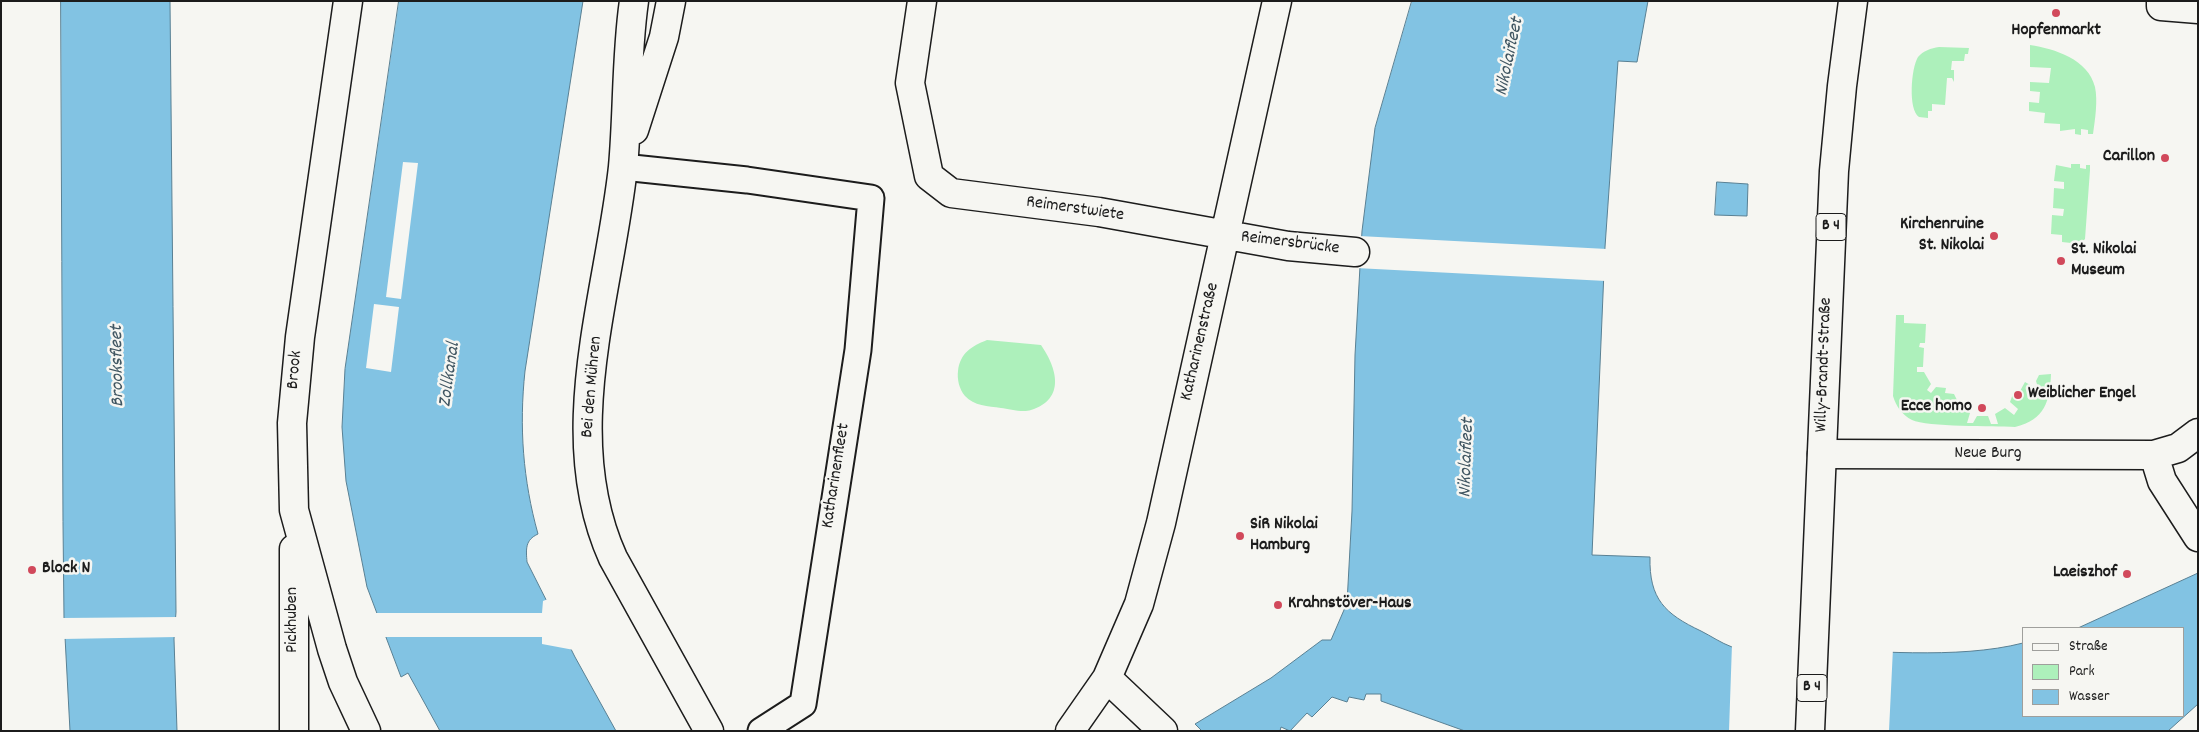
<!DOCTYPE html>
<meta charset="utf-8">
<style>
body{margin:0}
#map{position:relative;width:2199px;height:732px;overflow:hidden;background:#f6f6f2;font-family:Dekko,sans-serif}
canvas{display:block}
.frame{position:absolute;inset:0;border:2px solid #1c1c1c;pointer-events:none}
.legend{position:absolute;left:2022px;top:627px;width:162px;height:90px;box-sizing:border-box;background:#f6f6f2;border:1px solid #9f9f9c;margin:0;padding:6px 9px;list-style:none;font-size:15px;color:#1c1c1c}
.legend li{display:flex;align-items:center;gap:10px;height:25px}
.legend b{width:25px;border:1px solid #9f9f9c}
</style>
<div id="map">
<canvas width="2199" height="732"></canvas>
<div class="frame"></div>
<ul class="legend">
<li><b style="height:6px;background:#f6f6f2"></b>Straße</li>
<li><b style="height:14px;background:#adf0bb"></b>Park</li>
<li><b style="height:14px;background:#82c3e3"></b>Wasser</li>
</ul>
</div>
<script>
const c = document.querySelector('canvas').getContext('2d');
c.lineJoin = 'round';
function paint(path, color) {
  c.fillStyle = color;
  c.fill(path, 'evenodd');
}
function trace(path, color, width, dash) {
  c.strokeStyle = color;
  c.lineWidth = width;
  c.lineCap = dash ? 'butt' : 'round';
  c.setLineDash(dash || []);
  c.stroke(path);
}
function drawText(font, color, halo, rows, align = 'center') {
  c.font = font + ' Dekko,sans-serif';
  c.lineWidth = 5;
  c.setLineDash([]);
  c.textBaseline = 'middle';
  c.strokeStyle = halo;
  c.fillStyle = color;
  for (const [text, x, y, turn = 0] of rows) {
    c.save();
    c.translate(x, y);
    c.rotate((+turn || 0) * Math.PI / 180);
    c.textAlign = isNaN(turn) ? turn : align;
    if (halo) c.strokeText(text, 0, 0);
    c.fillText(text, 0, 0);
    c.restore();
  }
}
paint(new Path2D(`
 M 2030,45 C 2055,49 2088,59 2095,87 C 2098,101 2095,120 2093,134 L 2088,134 L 2088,130 L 2081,129 L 2081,135 L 2075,134 L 2075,129 L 2060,131 L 2060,124 L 2044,123 L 2045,113 L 2029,111 L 2029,102 L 2039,103 L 2040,92 L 2030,91 L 2030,82 L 2049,83 L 2051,68 L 2030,67 Z
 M 1939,47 L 1969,48 L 1968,54 L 1965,54 L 1964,61 L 1952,61 L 1951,70 L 1954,70 L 1954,82 L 1952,78 L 1947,78 L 1945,105 L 1932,104 L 1932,111 L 1928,111 L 1928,118 L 1919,117 C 1908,110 1911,68 1918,57 C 1923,51 1931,48 1939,47 Z
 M 2071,164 L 2080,164 L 2080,168 L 2086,169 L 2086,165 L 2090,165 L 2090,170 L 2085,239 L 2080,244 L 2062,242 L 2062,235 L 2051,234 L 2052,215 L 2063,216 L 2064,209 L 2053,208 L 2054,188 L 2064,189 L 2064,182 L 2054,181 L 2056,165 L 2071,168 Z
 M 1896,315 L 1904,315 L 1904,323 L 1926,324 L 1925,343 L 1920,343 L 1919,347 L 1924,348 L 1923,367 L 1917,367 L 1917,372 L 1924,372 L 1931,384 L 1927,390 L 1931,393 L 1936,387 L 1946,388 L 1945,393 L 1954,394 L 1957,400 L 1949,406 L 1952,411 L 1961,405 L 1970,413 L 1967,423 L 1973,423 L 1977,416 L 1988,416 L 1991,424 L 1998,424 L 1995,414 L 2005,408 L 2014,415 L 2018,409 L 2010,402 L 2014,391 L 2020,391 L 2025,382 L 2032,386 L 2035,393 L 2039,391 L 2036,381 L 2039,375 L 2051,374 C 2050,401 2045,420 2015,427 C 1994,426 1927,427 1912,420 C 1902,415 1896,406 1893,396 Z
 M 987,340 L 1041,345 C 1057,368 1066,399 1031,410 C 1023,413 1009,409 1001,408 C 988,406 974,406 965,396 C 959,389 957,379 958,371 C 960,353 972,346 987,340 Z`), '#adf0bb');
const water = new Path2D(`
 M 61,1 L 170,1 L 176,612 L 174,639 L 177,731 L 70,731 L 64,618 L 63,522 Z
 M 399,1 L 583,1 L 525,371 C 519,427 523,480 538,534 C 525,540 526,549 527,562 L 575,657 L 616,731 L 440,731 L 408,673 L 401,677 L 367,587 L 346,481 L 342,427 L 345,369 Z
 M 1412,1 L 1648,1 L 1637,62 L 1618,61 L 1605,247 L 1592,555 L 1650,557 C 1649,599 1665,614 1701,631 C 1711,636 1721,643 1732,647 C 1746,651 1783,648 1800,649 C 1869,650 1957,660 2023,643 L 2023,716 L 2183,716 L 2183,628 L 2078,628 L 2198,573 L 2198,704 L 2168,731 L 1465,731 L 1381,701 L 1381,694 L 1366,694 L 1364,700 L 1349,697 L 1347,702 L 1332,697 L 1312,717 L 1307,713 L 1290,731 L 1281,727 L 1280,731 L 1202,731 L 1195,724 L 1271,678 L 1322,640 L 1331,640 L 1347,603 L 1352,511 L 1355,355 L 1362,231 L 1375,128 Z
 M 1717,182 L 1748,184 L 1747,216 L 1715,215 Z`);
paint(water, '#82c3e3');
trace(water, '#598093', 1);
paint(new Path2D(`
 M 403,162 L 418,163 L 401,299 L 386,297 Z
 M 1359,236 L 1607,249 L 1606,281 L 1356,268 Z
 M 374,304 L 399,307 L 391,372 L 366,368 Z
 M 548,599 L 574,650 L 542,644 L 542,637 L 384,637 L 375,613 L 542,613 L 543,601 Z
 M 178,617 L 177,637 L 62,639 L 62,618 Z
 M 1732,644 L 1893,648 L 1889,731 L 1729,731 Z`), '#f6f6f2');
const pedestrian = new Path2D(`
 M 623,167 L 747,180 L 871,198 L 858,350 L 803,704 L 761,731`);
const minor = new Path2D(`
 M 348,1 L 300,337 L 292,423 L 294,510 L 332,649 L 343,682 L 366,731
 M 922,1 L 910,83 L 929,176 L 951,193 L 1099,212 L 1288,246 L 1355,252
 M 2161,1 L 2161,6 L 2198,9
 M 1822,454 L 2154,455 L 2178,448 L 2198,433
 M 2154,455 L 2162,481 L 2198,537
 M 1107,678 L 1163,731
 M 294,731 L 294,549
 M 1070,731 L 1107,678 L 1139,604 L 1161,523 L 1277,1`);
const secondary = new Path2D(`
 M 634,1 C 626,56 628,112 623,167 C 609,296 557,434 613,558 L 709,731
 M 634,130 L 664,37 L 671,1`);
const primary = new Path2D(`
 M 1810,731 L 1834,171 L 1842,86 L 1853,1`);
trace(pedestrian, '#1c1c1c', 29);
trace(minor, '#1c1c1c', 31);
trace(secondary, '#1c1c1c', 31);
trace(primary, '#1c1c1c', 31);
trace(pedestrian, '#f6f6f2', 25);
trace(minor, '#f6f6f2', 28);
trace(secondary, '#f6f6f2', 28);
trace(primary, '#f6f6f2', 28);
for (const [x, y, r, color] of [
 [2056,13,5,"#d1495b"],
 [2165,158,5,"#d1495b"],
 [1994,236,5,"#d1495b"],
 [2061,261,5,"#d1495b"],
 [2018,395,5,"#d1495b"],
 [1982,408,5,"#d1495b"],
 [1240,536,5,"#d1495b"],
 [32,570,5,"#d1495b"],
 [2127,574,5,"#d1495b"],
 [1278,605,5,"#d1495b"]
]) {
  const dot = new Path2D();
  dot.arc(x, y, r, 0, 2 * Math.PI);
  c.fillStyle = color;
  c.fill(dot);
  trace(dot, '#f6f6f2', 2);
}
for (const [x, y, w] of [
 [1831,227,30],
 [1812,688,30]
]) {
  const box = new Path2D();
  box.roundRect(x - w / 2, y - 13.5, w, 27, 4);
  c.fillStyle = '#f6f6f2';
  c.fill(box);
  trace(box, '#1c1c1c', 1);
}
drawText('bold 16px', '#1c1c1c', null, [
 ["B 4",1831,227],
 ["B 4",1812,688]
]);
drawText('bold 18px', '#1c1c1c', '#f6f6f2', [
 ["Hopfenmarkt",2056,32,"center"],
 ["Carillon",2155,158,"right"],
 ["Kirchenruine",1984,226,"right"],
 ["St. Nikolai",1984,247,"right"],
 ["St. Nikolai",2071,251],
 ["Museum",2071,272],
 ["Weiblicher Engel",2028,395],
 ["Ecce homo",1972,408,"right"],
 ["SiR Nikolai",1250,526],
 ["Hamburg",1250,547],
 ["Block N",42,570],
 ["Laeiszhof",2117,574,"right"],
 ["Krahnstöver-Haus",1288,605]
], 'left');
drawText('18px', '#1c1c1c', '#f6f6f2', [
 ["Reimerstwiete",1075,210,8],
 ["Reimersbrücke",1290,244,7],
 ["Katharinenstraße",1201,342,-77],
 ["Willy-Brandt-Straße",1825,365,-88],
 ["Brook",296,370,-85],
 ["Bei den Mühren",593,387,-85],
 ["Neue Burg",1988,455],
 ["Katharinenfleet",837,476,-81],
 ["Pickhuben",294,620,-90]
]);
drawText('italic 19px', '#405662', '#f6f6f2', [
 ["Nikolaifleet",1511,57,-78],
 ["Brooksfleet",119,366,-91],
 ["Zollkanal",451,375,-82],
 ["Nikolaifleet",1468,458,-88]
]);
</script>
